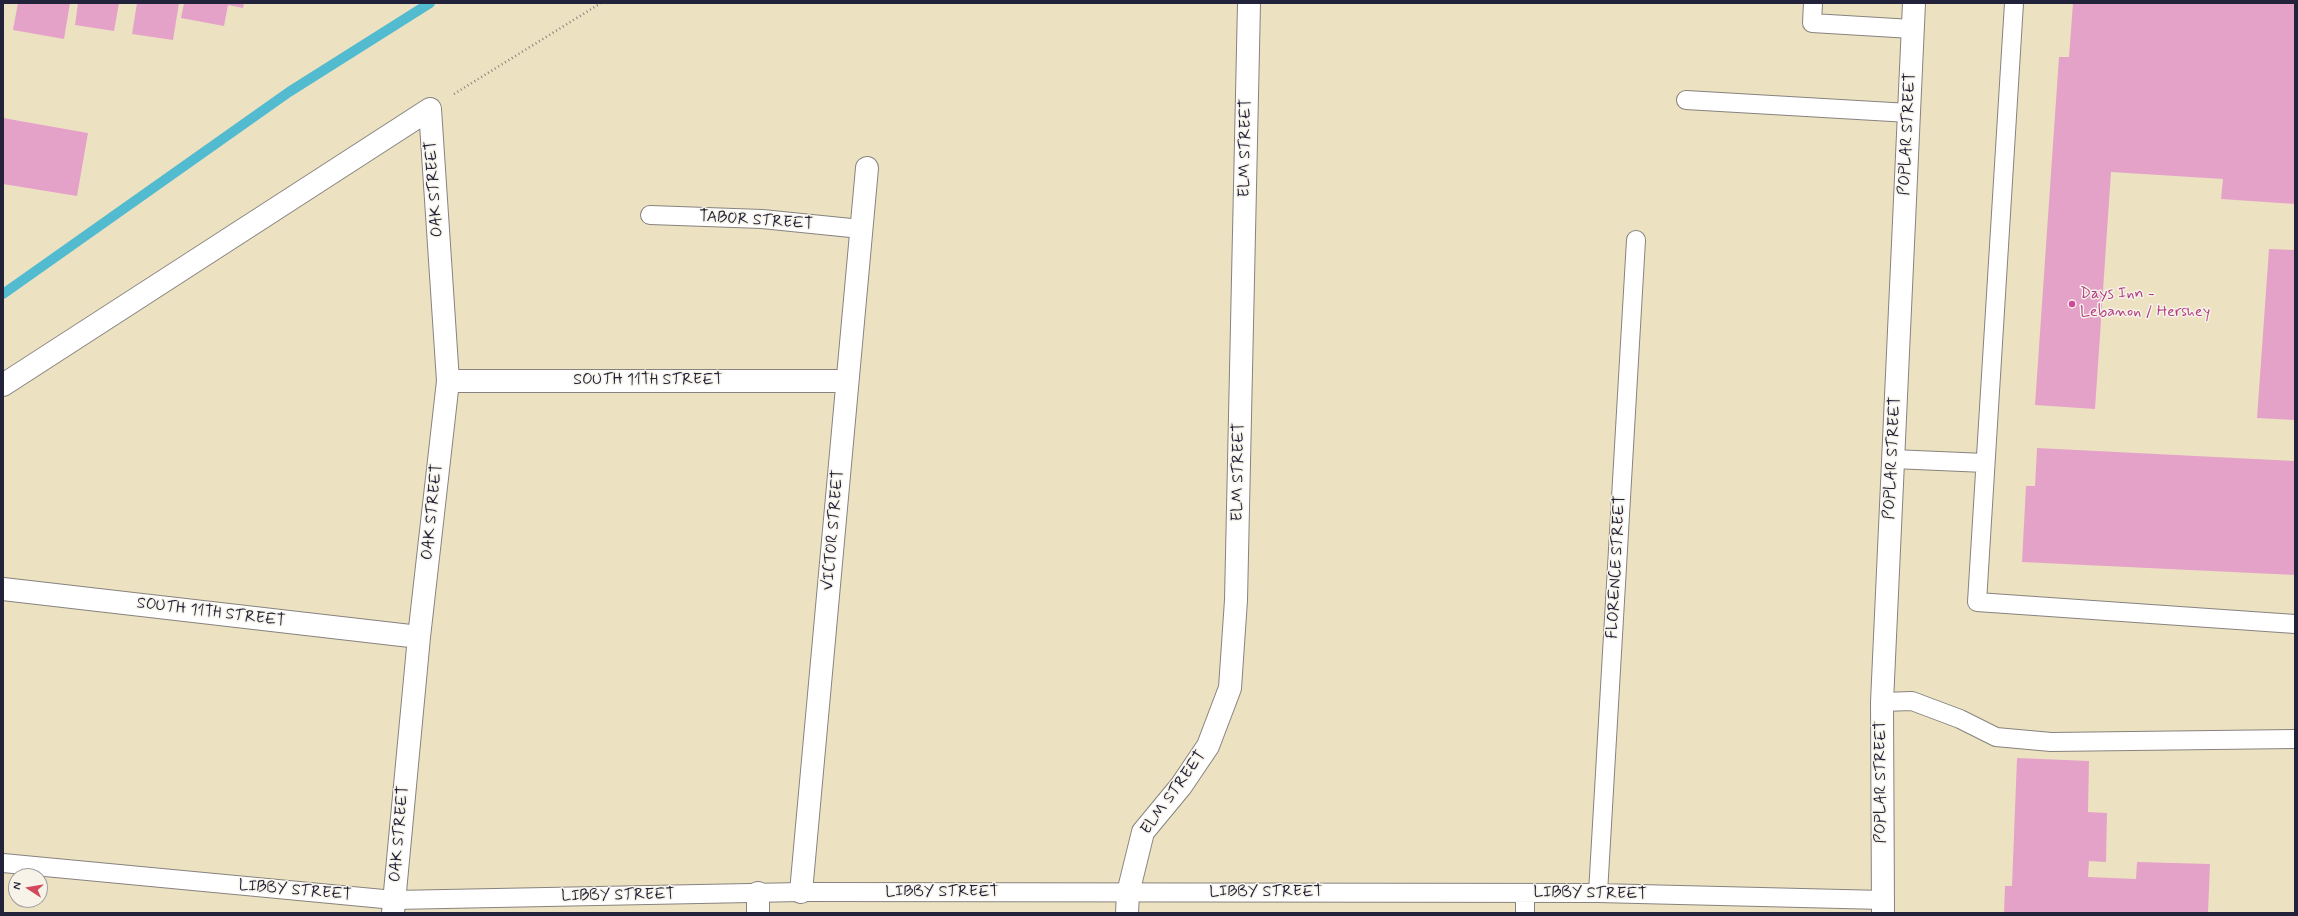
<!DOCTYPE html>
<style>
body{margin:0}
#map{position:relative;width:2298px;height:916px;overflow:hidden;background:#ece2c2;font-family:Mynerve,sans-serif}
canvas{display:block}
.frame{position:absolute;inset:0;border:4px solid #22223b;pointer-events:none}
.north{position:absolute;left:8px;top:868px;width:40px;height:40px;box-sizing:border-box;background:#f7f3e8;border:1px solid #a29fa3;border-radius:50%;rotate:282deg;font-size:11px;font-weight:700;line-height:16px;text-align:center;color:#22223b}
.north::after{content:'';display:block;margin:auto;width:14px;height:18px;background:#d1495b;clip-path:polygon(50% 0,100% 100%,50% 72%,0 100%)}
</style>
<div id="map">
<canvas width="2298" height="916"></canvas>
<div class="frame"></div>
<div class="north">N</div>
</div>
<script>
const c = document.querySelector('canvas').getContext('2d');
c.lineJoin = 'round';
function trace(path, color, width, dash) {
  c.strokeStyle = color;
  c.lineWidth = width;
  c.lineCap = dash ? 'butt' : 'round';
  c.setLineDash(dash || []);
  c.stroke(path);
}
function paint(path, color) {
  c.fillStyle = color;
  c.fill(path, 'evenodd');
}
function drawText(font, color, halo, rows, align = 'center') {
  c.font = font + ' Mynerve,sans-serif';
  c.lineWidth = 3;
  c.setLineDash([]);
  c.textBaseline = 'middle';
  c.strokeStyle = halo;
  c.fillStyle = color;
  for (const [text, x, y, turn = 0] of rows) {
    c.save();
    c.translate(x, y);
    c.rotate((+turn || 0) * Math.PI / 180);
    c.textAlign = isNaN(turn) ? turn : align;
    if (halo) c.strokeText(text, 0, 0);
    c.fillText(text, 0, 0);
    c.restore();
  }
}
trace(new Path2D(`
 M 3,294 L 289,92 L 430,3`), '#52bbcf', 10);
paint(new Path2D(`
 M 18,3 L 70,3 L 64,39 L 13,30 Z
 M 78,3 L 119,3 L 114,31 L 75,25 Z
 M 137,3 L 179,3 L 173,40 L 132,34 Z
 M 184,3 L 244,3 L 243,8 L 228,5 L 224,26 L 181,18 Z
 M 2073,3 L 2295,3 L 2295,204 L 2221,199 L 2223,179 L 2111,172 L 2095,409 L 2035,405 L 2059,57 L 2069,57 Z
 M 3,118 L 88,133 L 77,196 L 3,184 Z
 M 2269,249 L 2295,250 L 2295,420 L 2257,418 Z
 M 2037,448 L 2295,461 L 2295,575 L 2022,562 L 2026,486 L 2035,486 Z
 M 2017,758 L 2089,761 L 2088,812 L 2107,813 L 2106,862 L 2089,861 L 2088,877 L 2136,879 L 2137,862 L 2210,864 L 2208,913 L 2004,913 L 2005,886 L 2012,886 Z`), '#e4a2c8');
const lane = new Path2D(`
 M 1813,3 L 1812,23 L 1912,29
 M 2014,3 L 1977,602 L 2295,624
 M 1686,100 L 1909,113
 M 650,215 L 762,219 L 861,229
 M 1893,459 L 1985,463
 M 1882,702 L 1912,701 L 1960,719 L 1996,737 L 2051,742 L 2295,739
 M 3,863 L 394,900 L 801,892 L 1598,893 L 1883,900
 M 1525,893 L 1525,913
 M 1598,893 L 1636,240`);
const street = new Path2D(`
 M 448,381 L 847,381
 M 3,385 L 430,109 L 448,381 L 419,637 L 393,913
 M 3,589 L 419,637
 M 801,892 L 867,168
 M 758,893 L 758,913
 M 1127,913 L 1128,893 L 1143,832 L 1181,786 L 1208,746 L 1230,688 L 1236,600 L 1249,3
 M 1883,913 L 1882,702 L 1914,3`);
trace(lane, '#87827e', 20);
trace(street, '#87827e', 24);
trace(new Path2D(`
 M 454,94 L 601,3`), '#87827e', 2.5, [1, 3]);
trace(lane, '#fff', 18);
trace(street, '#fff', 22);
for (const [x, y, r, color] of [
 [2072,304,4,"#d1479c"]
]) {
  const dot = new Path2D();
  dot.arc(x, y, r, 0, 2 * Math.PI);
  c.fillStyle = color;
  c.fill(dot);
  trace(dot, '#f7f3e8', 1.5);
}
drawText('16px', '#22223b', '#f7f3e8', [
 ["POPLAR STREET",1908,134,-87],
 ["ELM STREET",1246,148,-89],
 ["OAK STREET",435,189,-94],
 ["TABOR STREET",756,221,4],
 ["SOUTH 11TH STREET",648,381],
 ["POPLAR STREET",1893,458,-87],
 ["ELM STREET",1239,472,-89],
 ["OAK STREET",433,512,-84],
 ["VICTOR STREET",834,530,-85],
 ["FLORENCE STREET",1617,567,-87],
 ["SOUTH 11TH STREET",211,613,7],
 ["POPLAR STREET",1882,782,-90],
 ["ELM STREET",1174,793,-54],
 ["OAK STREET",400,834,-85],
 ["LIBBY STREET",295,891,5],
 ["LIBBY STREET",942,893],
 ["LIBBY STREET",1266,893],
 ["LIBBY STREET",1590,894,1],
 ["LIBBY STREET",618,896,-1]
]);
drawText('16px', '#b23c85', '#f7f3e8', [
 ["Days Inn -",2080,295],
 ["Lebanon / Hershey",2080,313]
], 'left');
</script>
